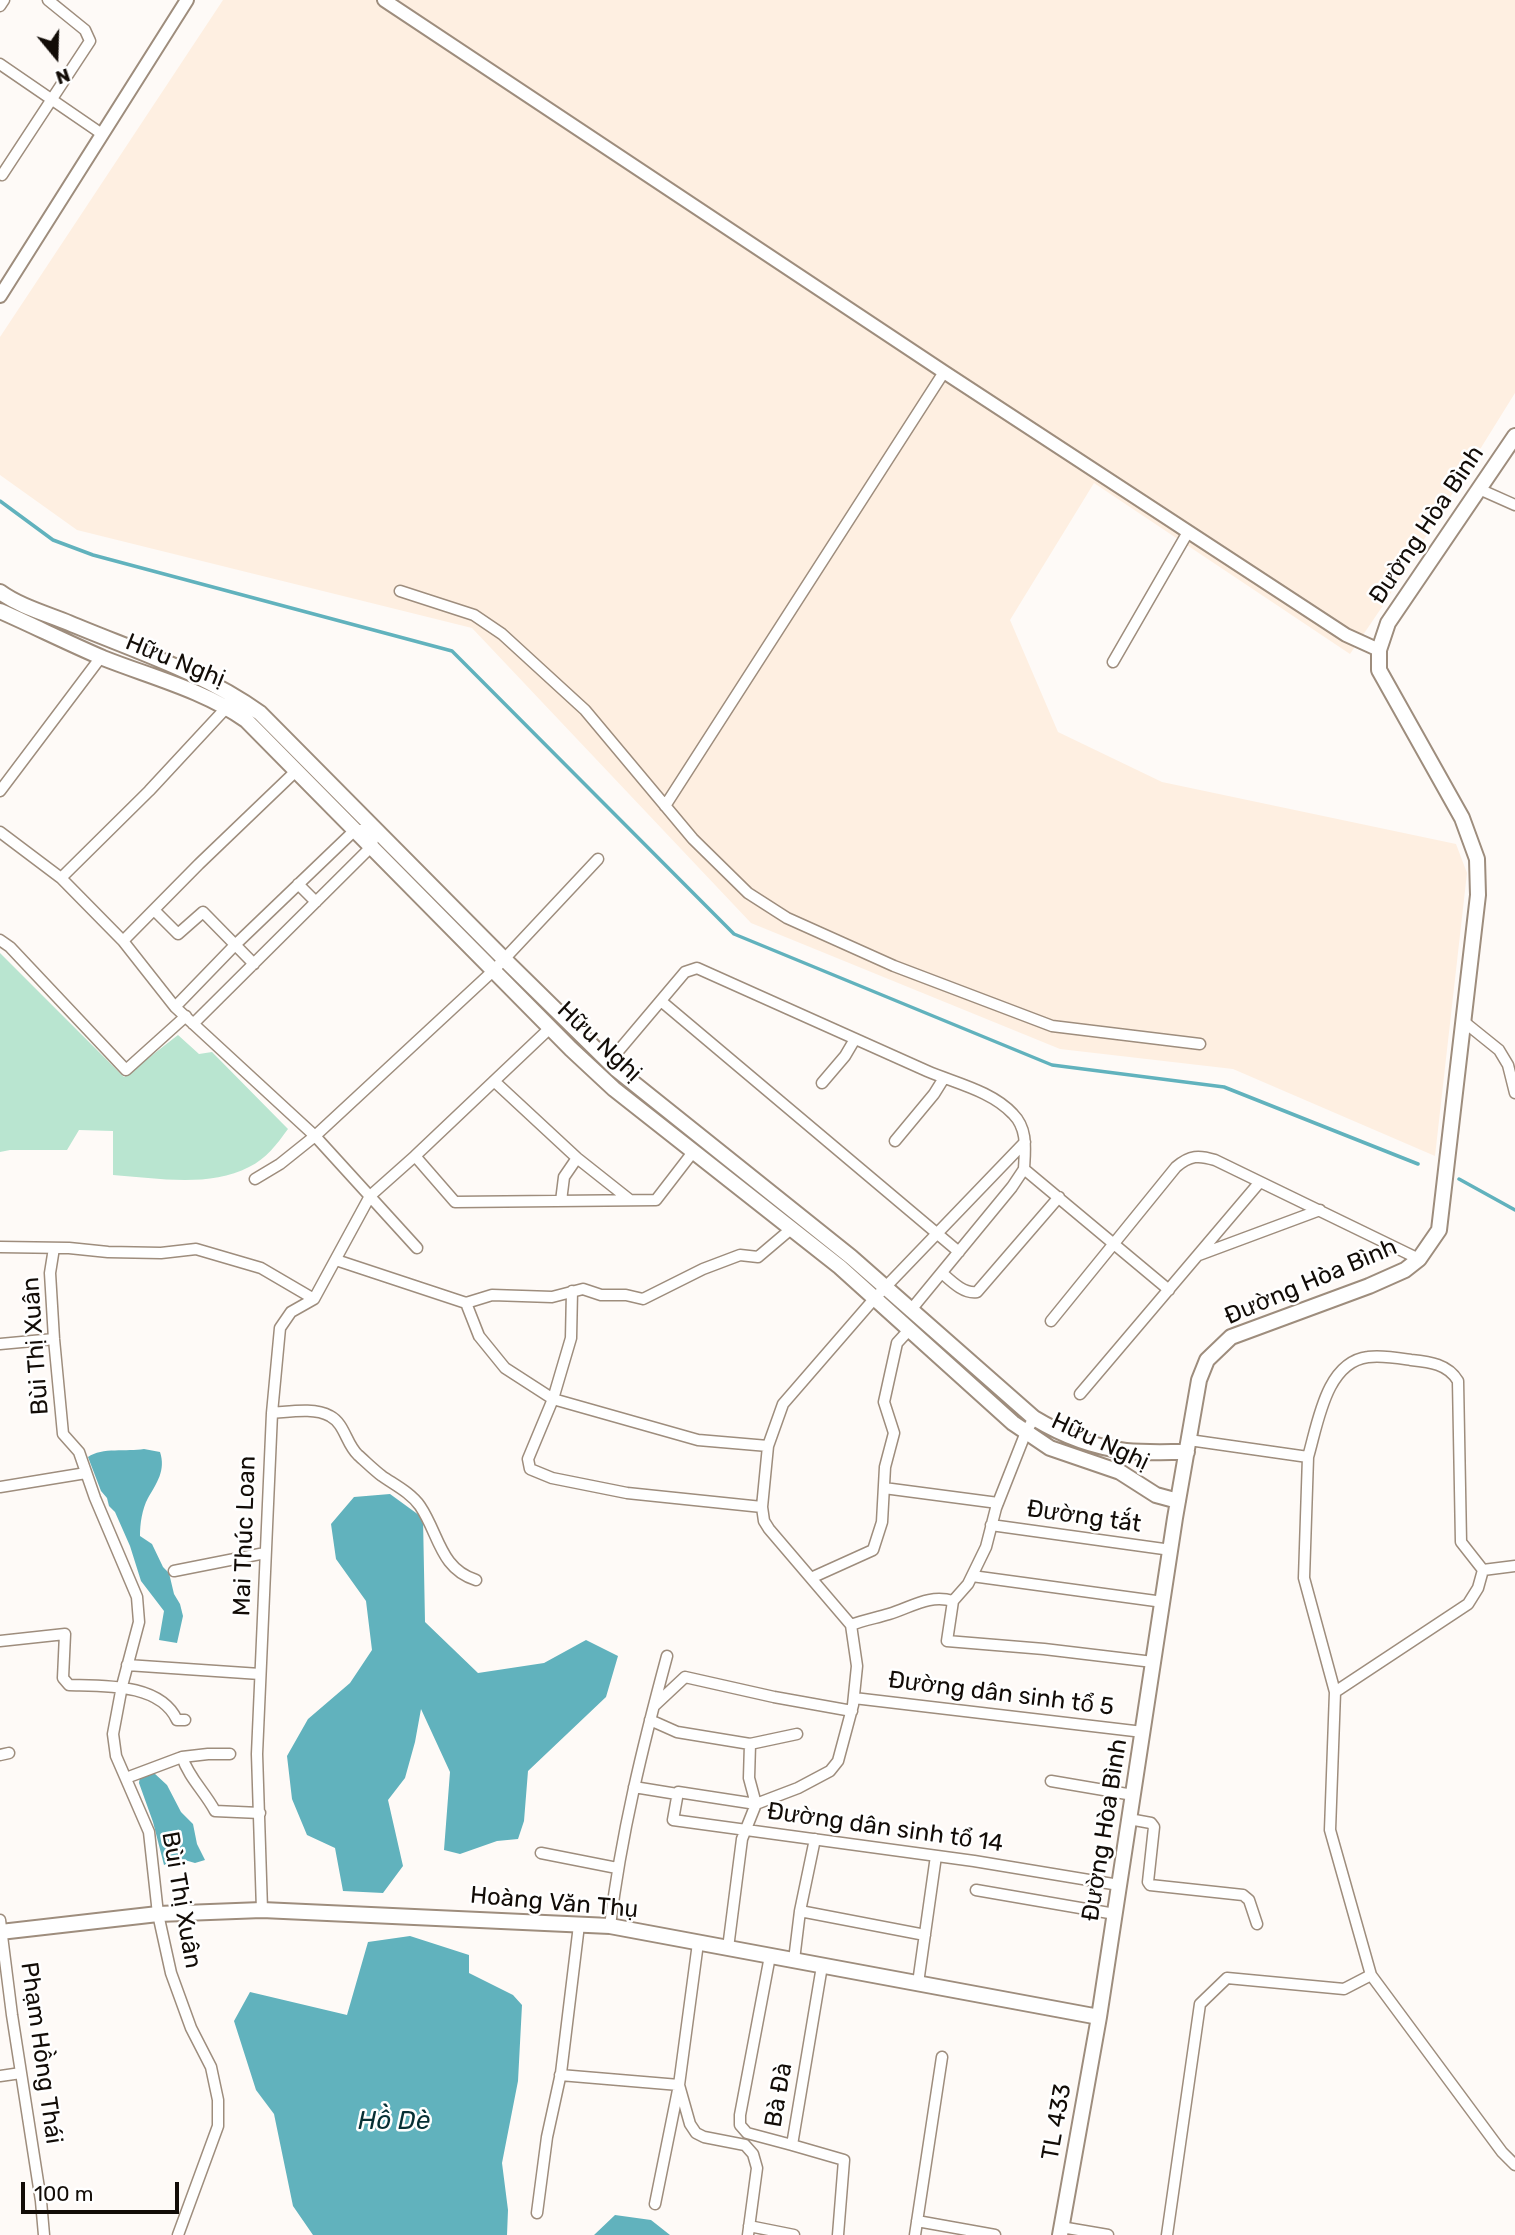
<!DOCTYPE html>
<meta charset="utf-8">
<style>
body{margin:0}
#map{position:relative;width:1515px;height:2235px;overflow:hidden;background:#fefaf7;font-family:Rubik,sans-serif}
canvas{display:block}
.north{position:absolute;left:21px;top:21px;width:70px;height:70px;-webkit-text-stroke:5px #fff;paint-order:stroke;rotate:161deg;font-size:19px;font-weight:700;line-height:28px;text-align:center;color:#120c07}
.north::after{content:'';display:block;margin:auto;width:24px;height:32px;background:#120c07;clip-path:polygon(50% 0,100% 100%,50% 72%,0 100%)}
.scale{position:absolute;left:21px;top:2182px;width:158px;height:32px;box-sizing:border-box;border:4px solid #120c07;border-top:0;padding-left:9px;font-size:21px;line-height:24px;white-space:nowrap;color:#120c07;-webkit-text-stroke:5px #fff;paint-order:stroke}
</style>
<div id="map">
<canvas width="1515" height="2235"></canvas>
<div class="north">N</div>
<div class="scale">100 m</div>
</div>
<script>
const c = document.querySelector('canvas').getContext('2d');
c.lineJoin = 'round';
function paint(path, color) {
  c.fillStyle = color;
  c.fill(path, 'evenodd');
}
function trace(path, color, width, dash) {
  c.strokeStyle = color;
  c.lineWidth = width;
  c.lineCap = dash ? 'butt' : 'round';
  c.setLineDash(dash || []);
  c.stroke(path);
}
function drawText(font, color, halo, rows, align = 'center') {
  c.font = font + ' Rubik,sans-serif';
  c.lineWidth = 5;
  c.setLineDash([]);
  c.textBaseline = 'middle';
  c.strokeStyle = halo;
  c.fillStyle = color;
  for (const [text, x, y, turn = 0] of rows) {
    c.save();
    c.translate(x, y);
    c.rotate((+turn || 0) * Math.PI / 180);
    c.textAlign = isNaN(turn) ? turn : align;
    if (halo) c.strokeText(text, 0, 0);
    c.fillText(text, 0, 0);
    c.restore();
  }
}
paint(new Path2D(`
 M 223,0 L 1515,0 L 1515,393 L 1382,607 L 1350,654 L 1094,483 L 1010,620 L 1058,732 L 1162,782 L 1456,844 L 1467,873 L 1435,1156 L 1233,1069 L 1060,1049 L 751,923 L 472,628 L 77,530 L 0,475 L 0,337 Z`), '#feefe1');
paint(new Path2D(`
 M 0,953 L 124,1077 L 178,1035 L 199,1054 L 212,1052 L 288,1129 C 277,1144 266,1159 249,1167 C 209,1188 156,1178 113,1175 L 113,1131 L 79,1130 L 67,1150 L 10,1150 L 0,1152 Z`), '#b9e5d0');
paint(new Path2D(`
 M 144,1449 L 160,1452 C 166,1470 157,1483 148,1498 C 142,1509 140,1524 140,1536 L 152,1544 L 163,1567 L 169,1573 L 174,1594 L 180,1604 L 183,1616 L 177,1643 L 159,1640 L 164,1611 L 141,1581 L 130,1546 L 115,1512 L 109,1506 L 107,1498 L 101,1491 L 88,1457 C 102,1447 127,1452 144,1449 Z
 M 390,1494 L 423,1518 L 425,1622 L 478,1673 L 544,1663 L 586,1640 L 618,1656 L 606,1697 L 528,1771 L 524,1821 L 518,1839 L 497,1841 L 460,1854 L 444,1850 L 450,1772 L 421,1709 L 415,1742 L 405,1778 L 388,1800 L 403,1866 L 383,1893 L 343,1891 L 335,1848 L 307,1835 L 292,1799 L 287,1756 L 308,1719 L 350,1683 L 372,1650 L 366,1601 L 336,1559 L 331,1524 L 354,1497 Z
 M 154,1773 L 167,1785 L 181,1812 L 193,1824 L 197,1844 L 205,1860 L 195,1863 L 181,1859 L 164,1865 L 153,1822 L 139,1783 L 140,1776 Z
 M 410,1936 L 469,1955 L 469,1973 L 513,1995 L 522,2005 L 518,2081 L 502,2163 L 508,2210 L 507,2235 L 313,2235 L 293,2206 L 274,2114 L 256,2090 L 234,2021 L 250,1992 L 347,2015 L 368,1942 Z
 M 615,2215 L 651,2220 L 670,2235 L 594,2235 Z`), '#61b2bd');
trace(new Path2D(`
 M 0,501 L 53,540 L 93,555 L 452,651 L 734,934 L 1052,1065 L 1224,1087 L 1418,1164
 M 1459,1179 L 1515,1210`), '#61b2bd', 3.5);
const minor = new Path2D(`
 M 0,6 L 4,0
 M 0,64 L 102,134
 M 0,174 L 2,175 L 90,41 L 85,30 L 48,0
 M 1479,489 L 1515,505
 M 400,591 L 474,615 L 502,634 L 585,710 L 693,839 L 748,893 L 787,918 L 894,966 L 1052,1026 L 1200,1044
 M 1113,662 L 1188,532
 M 0,791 L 101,657
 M 665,806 L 944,372
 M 0,832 L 61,878 L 123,941 L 175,1007 L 315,1136 L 417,1248
 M 61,878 L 149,791 L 227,707
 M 298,884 L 316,902
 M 154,910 L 178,934 L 203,912 L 254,964
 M 0,940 L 10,947 L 126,1070 L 186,1016
 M 123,941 L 199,864 L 296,771
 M 661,1001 L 959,1252
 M 175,1007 L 235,945 L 355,830 L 376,830 L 371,847 L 193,1024
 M 1463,1021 L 1499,1050 L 1508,1065 L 1515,1093
 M 550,1028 L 415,1156 L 455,1202 L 656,1200 L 693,1152
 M 609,1062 L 685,972 L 697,968 C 774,1003 851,1037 927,1071 C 955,1083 992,1091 1013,1114 C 1028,1129 1025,1149 1024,1169 L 1169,1290
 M 494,1081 L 577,1158 L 630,1200
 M 822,1083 L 845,1056 L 855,1039
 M 895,1141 L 934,1094 L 944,1078
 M 255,1179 L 280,1164 L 315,1136 L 493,971 L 598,859
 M 561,1201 L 564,1177 L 577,1158
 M 0,1247 L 69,1248 L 108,1252 L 161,1253 L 196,1249 L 261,1268 L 314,1299
 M 54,1248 L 50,1273 L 54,1339 L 63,1434 L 79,1452 L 95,1498 L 137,1597 L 139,1622 L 122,1686 L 113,1734 L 116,1756 L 149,1832 L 158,1914 L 171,1973 L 191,2028 L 211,2067 L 218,2100 L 218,2126 L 178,2235
 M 1199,1255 L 1320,1210
 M 336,1260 L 466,1303 L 479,1336 L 505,1368 L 553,1399 L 698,1440 L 768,1446
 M 942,1273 C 952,1282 964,1294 977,1292 L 1059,1197
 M 572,1291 L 571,1338 L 553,1399 L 528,1459 L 530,1469 L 552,1478 L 627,1493 L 762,1507
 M 466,1303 L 492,1295 L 552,1297 L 583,1289 L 601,1295 L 626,1295 L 643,1299 L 703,1269 L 740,1255 L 758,1257 L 791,1229
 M 910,1311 L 1012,1187 L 1024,1169
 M 1051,1321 L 1176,1167 C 1190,1155 1199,1155 1215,1160 L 1419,1259
 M 0,1344 L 54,1339
 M 1080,1394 L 1259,1183
 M 272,1413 C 289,1412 314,1407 330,1416 C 345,1424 346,1444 358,1455 C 366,1462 374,1470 382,1476 C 395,1485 411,1493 420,1506 C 439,1534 440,1569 476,1580
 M 1189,1440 L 1308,1457 L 1304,1578 L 1335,1692 L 1330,1830 L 1371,1975 L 1502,2152 L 1515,2165
 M 1308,1457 C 1318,1423 1326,1362 1368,1357 C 1382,1355 1398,1358 1411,1360 C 1430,1362 1448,1364 1458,1381 L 1461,1542 L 1483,1570 L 1478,1588 L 1468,1604 L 1335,1692
 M 0,1487 L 86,1473
 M 884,1488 L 998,1503
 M 991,1525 L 1171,1550
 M 1483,1570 L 1515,1566
 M 174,1571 L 265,1553
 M 972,1576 L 1163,1602
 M 811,1578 L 873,1550 L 882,1522 L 885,1467 L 894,1433 L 884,1402 L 897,1343 L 909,1330
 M 953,1601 L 947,1641 L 1044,1649 L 1153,1662
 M 851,1625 C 864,1620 876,1618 889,1614 C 912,1607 929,1594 953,1601 L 968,1584 L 986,1547 L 996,1508 L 1026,1432 L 1034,1418
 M 0,1641 L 65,1634 L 63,1678 L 69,1685 C 104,1686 160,1683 177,1720 L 185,1720
 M 127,1665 L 260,1674
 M 854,1698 L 1143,1732
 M 654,1706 L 685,1677 L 774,1697 L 852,1711
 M 650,1720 L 677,1732 L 750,1744
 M 797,1734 L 750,1744 L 749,1778 L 756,1804 L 678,1792 L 673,1820 L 974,1861 L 1119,1885
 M 0,1755 L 9,1753
 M 182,1757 L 208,1754 L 230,1754
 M 126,1778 L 182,1757 C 189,1778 205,1792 215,1811 L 260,1813
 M 1051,1781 L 1133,1795
 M 634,1787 L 677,1794
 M 1129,1819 L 1151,1823 L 1154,1827 L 1148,1882 L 1150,1885 L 1243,1895 L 1249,1900 L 1257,1924
 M 541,1853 L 617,1868
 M 976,1890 L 1115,1914
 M 262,1910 L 257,1754 L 272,1413 L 280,1328 L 291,1312 L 314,1299 L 370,1196 L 415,1156
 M 800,1911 L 815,1839
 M 0,1920 L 12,2015 L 41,2201 L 44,2235
 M 610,1926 C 621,1834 643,1745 667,1656
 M 728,1948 L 742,1839 L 756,1804 L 798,1788 L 830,1771 L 838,1761 L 853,1705 L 857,1666 L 851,1625 L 769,1529 L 764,1521 L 762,1507 L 768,1446 L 783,1404 L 874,1299 L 1025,1142
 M 770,1956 L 740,2115 L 740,2125 L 747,2133 L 792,2145
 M 794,1960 L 800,1911 L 925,1935
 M 822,1966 L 792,2145 L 844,2160 L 838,2235
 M 918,1983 L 936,1856
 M 560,2075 L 679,2085 L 690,2124 L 696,2133 L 704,2137 L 745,2145 L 753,2154 L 757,2168 L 748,2235
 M 0,2076 L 21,2073
 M 655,2204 L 679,2085 L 698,1943
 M 537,2213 L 547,2137 L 561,2073 L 579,1925
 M 917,2221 L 995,2235
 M 749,2226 L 794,2235
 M 1061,2227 L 1108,2235
 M 915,2235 L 942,2057
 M 1167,2235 L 1200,2004 L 1227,1978 L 1344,1989 L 1371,1975`);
const tertiary = new Path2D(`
 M 384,0 L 944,372 L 1346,635 L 1379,650
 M 0,296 L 187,0`);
const secondary = new Path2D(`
 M 0,592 C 19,606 47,614 69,623 C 133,650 203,672 260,713 L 504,959 L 616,1069 L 851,1257 L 1034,1418 C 1062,1435 1093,1447 1126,1451 C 1146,1453 1167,1452 1187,1452
 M 0,611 C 34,626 68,643 103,658 C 151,677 203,690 246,720 L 571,1049 L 614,1089 L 840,1267 L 1013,1423 L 1050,1448 L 1120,1472 L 1156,1495 L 1178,1501
 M 0,1932 L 158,1914 L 262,1910 L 610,1926 L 1099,2017
 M 1060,2235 L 1099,2017 L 1175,1518 L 1199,1380 L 1207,1360 L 1231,1337 L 1369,1286 L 1405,1270 L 1419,1259 L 1439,1230 L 1478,895 L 1477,859 L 1462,818 L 1379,670 L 1379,650 L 1388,623 L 1515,436`);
trace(minor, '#9e8d7d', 13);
trace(tertiary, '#9e8d7d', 16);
trace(secondary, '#9e8d7d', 18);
trace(minor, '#fff', 10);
trace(tertiary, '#fff', 12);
trace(secondary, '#fff', 14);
drawText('24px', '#120c07', '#fff', [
 ["Đường Hòa Bình",1427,525,-56],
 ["Hữu Nghị",175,661,22],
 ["Hữu Nghị",599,1042,43],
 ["Đường Hòa Bình",1311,1282,-23],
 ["Bùi Thị Xuân",36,1346,-94],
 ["Hữu Nghị",1100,1442,25],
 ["Đường tắt",1084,1517,8],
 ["Mai Thúc Loan",245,1536,-88],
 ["Đường dân sinh tổ 5",1001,1694,7],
 ["Đường dân sinh tổ 14",885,1828,8],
 ["Đường Hòa Bình",1105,1830,-81],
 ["Bùi Thị Xuân",181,1900,80],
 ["Hoàng Văn Thụ",554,1903,5],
 ["Phạm Hồng Thái",41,2053,82],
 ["Bà Đà",779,2095,-80],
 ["TL 433",1057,2122,-80]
]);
drawText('italic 26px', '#062f34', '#fff', [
 ["Hồ Dè",394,2121]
]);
</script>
